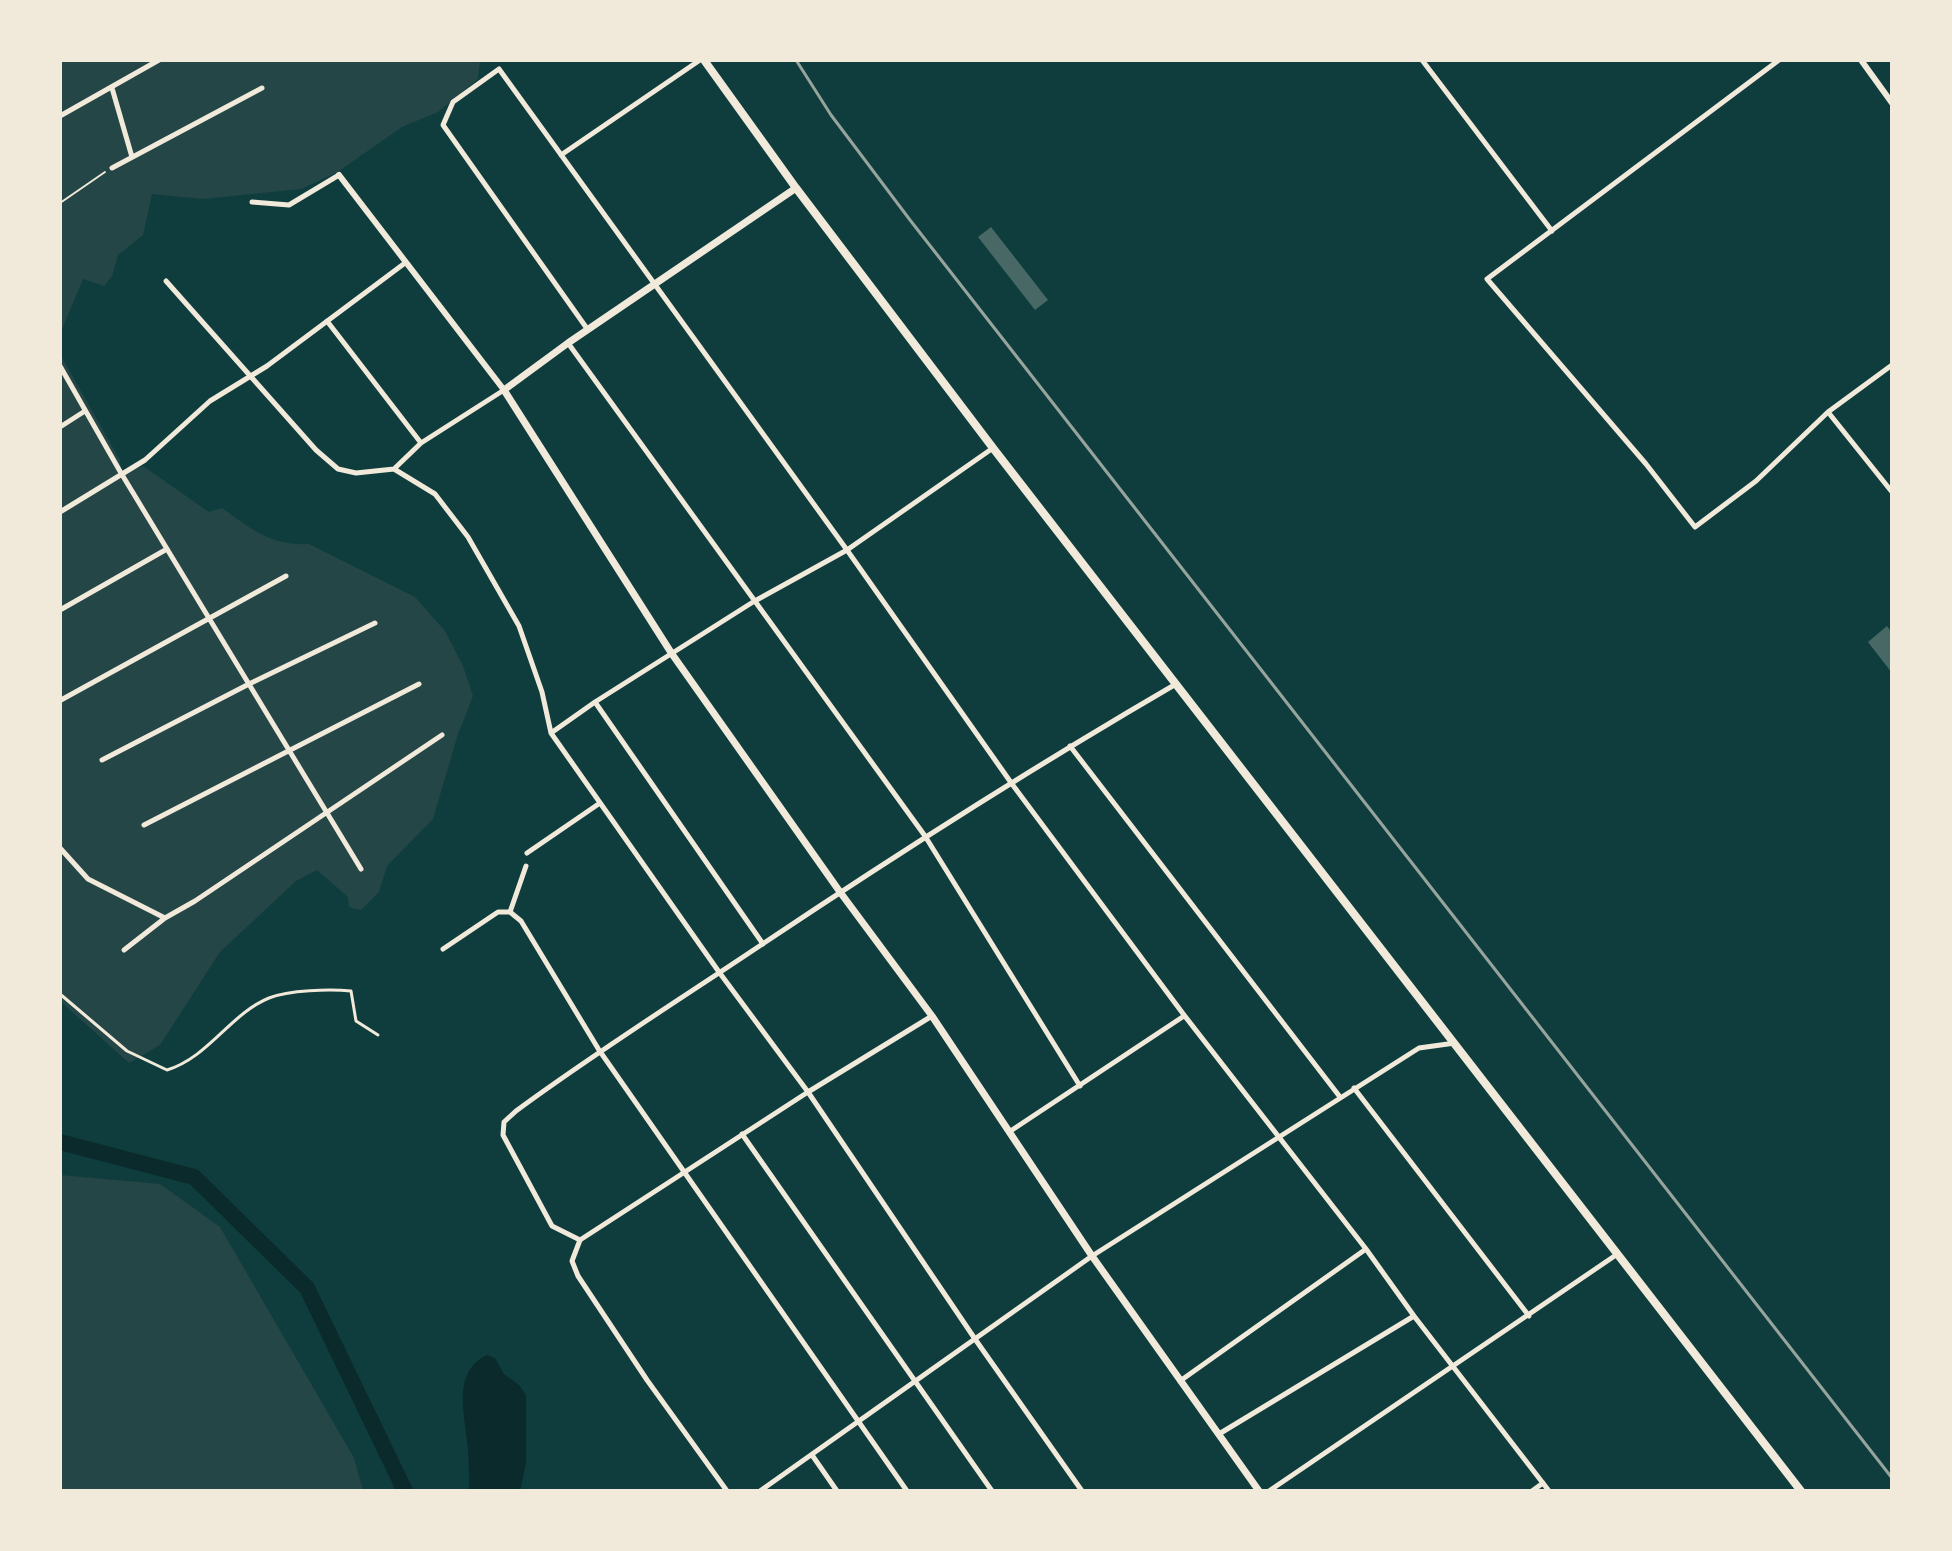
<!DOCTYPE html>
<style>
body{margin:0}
#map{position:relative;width:1952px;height:1551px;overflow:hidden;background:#0f3d3e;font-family:Raleway,sans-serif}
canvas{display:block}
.frame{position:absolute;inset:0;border:62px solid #f1e9da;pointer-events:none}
</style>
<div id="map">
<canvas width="1952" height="1551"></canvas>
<div class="frame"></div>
</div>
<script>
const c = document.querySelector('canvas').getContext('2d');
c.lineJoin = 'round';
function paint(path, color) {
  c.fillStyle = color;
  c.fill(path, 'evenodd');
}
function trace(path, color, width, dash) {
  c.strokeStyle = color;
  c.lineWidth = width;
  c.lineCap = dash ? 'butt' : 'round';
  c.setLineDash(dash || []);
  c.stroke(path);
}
paint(new Path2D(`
 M 60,60 L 480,60 L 478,79 L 438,112 L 402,127 L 336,173 L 301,189 L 203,199 L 152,194 L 143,235 L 118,255 L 112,276 L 104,286 L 83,279 L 60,334 Z
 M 60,354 L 120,460 L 121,473 L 143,466 L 209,512 L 222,508 C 252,529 270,546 309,544 L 415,597 L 445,631 L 463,666 L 473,696 L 458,734 L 433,819 L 387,866 L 379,892 L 361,910 L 349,907 L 348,897 L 317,870 L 296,881 L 220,952 L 160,1045 L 129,1063 L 60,1001 Z
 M 60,1175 L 160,1184 L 220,1227 L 354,1458 L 363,1491 L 60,1491 Z`), '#244646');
paint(new Path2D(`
 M 487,1355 L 495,1358 L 504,1374 L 519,1385 L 526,1395 L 526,1463 L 520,1491 L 469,1491 C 469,1474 469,1457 467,1440 C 464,1410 453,1371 487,1355 Z`), '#0a2a2b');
trace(new Path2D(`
 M 60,1142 L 194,1177 L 307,1288 L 405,1491`), '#0a2a2b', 16);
paint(new Path2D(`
 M 991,227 L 1048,300 L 1035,310 L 978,237 Z
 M 1887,626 L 1892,633 L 1892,673 L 1868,642 Z`), '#486865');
trace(new Path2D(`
 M 60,203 L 105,172`), '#f1e9da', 2);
trace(new Path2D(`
 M 60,994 L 127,1051 L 167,1070 C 209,1057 230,1014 269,998 C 289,990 330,989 351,991 L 356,1021 L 378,1035`), '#f1e9da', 3);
trace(new Path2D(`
 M 1422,60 L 1552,231
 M 1779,60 L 1487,279 L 1646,464 L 1695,527 L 1756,481 L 1828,412 L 1892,365
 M 112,88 L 132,157
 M 60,116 L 159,60
 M 561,155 L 700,60
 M 112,168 L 262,88
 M 252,202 L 289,205 L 339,175
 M 166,281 L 316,450 L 338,469 L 356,473 L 394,469 L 435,494 L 468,537 L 519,626 L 542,692 L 551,733 L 719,972 L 808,1092 L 975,1339 L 1082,1491
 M 327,321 L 421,443
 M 588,330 L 443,125 L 453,102 L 499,69 L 847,550 L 1012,784 L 1184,1015 L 1366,1249 L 1414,1316 L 1549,1491
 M 568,343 L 925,836 L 1080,1086
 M 60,366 L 121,473 L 361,869
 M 1828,412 L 1892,492
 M 60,427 L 85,411
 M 394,469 L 421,443 L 504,390
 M 60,512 L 145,460 L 210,401 L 267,366 L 405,263
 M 60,610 L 167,549
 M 61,700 L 286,576
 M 595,702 L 763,944
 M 551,733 L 595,702 L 753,602 L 847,550 L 993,448
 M 1070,746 L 1340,1097
 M 102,760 L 249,684 L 375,623
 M 144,825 L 419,684
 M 60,848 L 88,879 L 165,918
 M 527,853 L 600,803
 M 510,912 L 526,866
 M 443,949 L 498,912 L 510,912 L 521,921 L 599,1050 L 907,1491
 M 124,950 L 165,918 L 195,901 L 442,735
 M 1354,1088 L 1529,1316
 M 1009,1132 L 1184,1016
 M 742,1134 L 992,1491
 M 580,1240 L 808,1092 L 932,1016
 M 1180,1381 L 1366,1249
 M 1219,1434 L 1414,1316
 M 812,1455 L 837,1491
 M 727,1491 L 647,1380 L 578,1276 L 572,1261 L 580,1240 L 552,1226 L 503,1135 L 504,1122 L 516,1111 C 596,1052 679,1000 761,945 C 897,854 1035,766 1176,684
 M 760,1491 L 1092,1256 L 1419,1048 L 1455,1043
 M 1269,1491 L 1616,1255
 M 1532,1491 L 1543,1483`), '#f1e9da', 5);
trace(new Path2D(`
 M 1861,60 L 1892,103
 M 339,175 L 504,390`), '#f1e9da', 6);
trace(new Path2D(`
 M 796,188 L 568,343 L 504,390 L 672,654 L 840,892 L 932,1016 L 1092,1256 L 1259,1491`), '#f1e9da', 7);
trace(new Path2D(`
 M 704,60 L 796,188 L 993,448 L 1801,1491`), '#f1e9da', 8);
trace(new Path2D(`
 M 796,60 L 831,115 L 910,220 L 1892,1478`), '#97a49c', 3);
</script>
